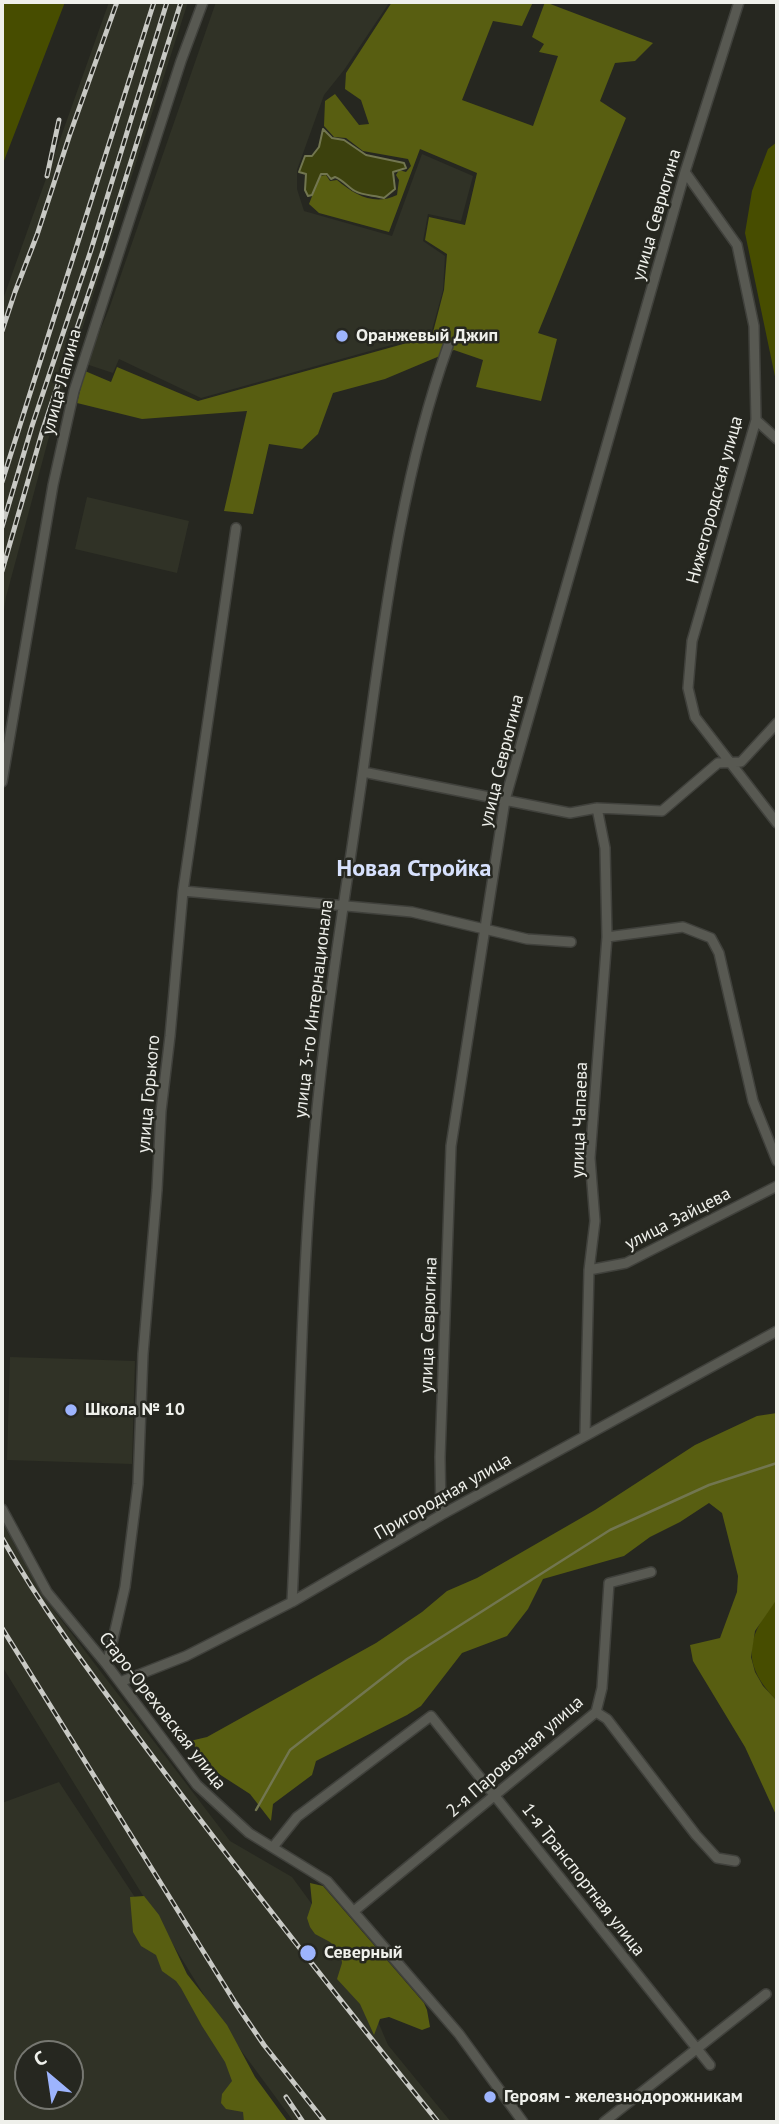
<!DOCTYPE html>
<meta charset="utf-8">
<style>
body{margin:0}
#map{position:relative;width:779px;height:2124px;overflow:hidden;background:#262720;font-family:"PT Sans",sans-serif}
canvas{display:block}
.frame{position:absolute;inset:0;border:4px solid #eff0eb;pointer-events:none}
.north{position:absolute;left:14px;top:2040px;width:70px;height:70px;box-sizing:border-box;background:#262720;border:2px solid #767771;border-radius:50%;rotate:331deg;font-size:19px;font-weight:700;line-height:28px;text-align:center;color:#eff0eb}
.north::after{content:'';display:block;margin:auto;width:24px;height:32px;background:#9db4fd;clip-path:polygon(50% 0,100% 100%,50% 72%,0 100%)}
</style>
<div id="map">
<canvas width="779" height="2124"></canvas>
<div class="frame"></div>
<div class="north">С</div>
</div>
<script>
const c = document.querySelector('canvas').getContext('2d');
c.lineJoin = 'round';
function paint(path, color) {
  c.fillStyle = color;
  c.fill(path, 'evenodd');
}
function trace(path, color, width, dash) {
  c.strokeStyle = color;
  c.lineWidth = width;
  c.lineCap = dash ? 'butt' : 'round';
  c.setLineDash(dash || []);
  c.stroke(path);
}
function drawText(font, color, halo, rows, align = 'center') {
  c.font = font + ' "PT Sans",sans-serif';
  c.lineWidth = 5;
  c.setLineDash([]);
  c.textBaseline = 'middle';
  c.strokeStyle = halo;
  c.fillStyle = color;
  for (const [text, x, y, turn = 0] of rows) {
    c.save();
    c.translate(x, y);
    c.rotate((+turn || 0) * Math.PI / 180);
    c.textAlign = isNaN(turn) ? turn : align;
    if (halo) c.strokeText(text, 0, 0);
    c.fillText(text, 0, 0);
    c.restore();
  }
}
paint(new Path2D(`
 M 109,2 L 188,2 L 57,407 L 6,597 L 2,623 L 2,302 Z
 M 216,2 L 389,3 L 344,70 L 324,95 L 297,170 L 297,189 L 304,211 L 392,236 L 422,154 L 473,176 L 461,221 L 428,214 L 423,241 L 445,256 L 443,290 L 431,334 L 201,398 L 119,359 L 113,373 L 86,364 L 109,309 Z
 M 87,497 L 189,521 L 177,573 L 75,549 Z
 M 10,1357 L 135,1361 L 132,1464 L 7,1460 Z
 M 2,1522 L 43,1596 L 230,1841 L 292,1877 L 350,1956 L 388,2045 L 451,2122 L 294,2122 L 223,2026 L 2,1666 Z
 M 59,1782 L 283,2122 L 2,2122 L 2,1803 ZM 28,2054 L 70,2054 L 70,2096 L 28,2096 Z`), '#303226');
paint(new Path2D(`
 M 2,2 L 65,2 L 2,166 Z
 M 777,142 L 777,386 L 745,233 L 752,191 L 768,149 Z
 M 777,1599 L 777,1701 C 751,1674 742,1650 764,1617 C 768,1611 772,1604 777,1599 Z`), '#474d00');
paint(new Path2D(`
 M 392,2 L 533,2 L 522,26 L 493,21 L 462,100 L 533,126 L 558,56 L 539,52 L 544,44 L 532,37 L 545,2 L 653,43 L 635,61 L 615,63 L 600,101 L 626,118 L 538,333 L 557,339 L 541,401 L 476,387 L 483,360 L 454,350 L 385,379 L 333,393 L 318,434 L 302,449 L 269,444 L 253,514 L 224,511 L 247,411 L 142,419 L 77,403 L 85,371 L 111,382 L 117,367 L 198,401 L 432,336 L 444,290 L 447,254 L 425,240 L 429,217 L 465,225 L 477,173 L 420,149 L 389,232 L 319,213 L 309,204 L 320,176 L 326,175 L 330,181 L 337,180 C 355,195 374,206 397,195 L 399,180 L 396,175 L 399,170 L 406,172 L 411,166 L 408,159 L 363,151 L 346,138 L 334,137 L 324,126 L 325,101 L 335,94 L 359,125 L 369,124 L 361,100 L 345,89 L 346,73 Z
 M 777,1413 L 777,1599 L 755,1631 L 751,1657 L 755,1672 L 763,1686 L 777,1701 L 777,1817 L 745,1747 L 693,1661 L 690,1645 L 720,1638 L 737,1592 L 738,1576 L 722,1513 L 709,1503 L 680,1522 L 650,1537 L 624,1556 L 543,1579 L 528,1609 L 507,1636 L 462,1653 L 421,1706 L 407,1715 L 316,1761 L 312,1775 L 273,1804 L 271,1821 L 250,1794 L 219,1774 L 190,1741 L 207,1737 L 376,1643 L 422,1612 L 447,1591 L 477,1578 L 595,1510 L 695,1445 L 757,1416 Z
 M 310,1883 L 323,1886 L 424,2003 L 427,2010 L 430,2027 L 422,2030 L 389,2017 L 380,2019 L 374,2035 L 360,2004 L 337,1979 L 342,1963 L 341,1954 L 330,1942 L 315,1934 L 310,1927 L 307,1918 L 312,1903 Z
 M 144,1896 L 159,1915 L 187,1974 L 227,2025 L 255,2077 L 288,2122 L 244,2122 L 243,2112 L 226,2109 L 221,2103 L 222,2094 L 232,2081 L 225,2062 L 202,2026 L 181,1988 L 176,1981 L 162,1971 L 156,1955 L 141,1946 L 133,1932 L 130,1897 Z`), '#585e11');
const water = new Path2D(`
 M 323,129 L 332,138 L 344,140 L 366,155 L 404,163 L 406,168 L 393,172 L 395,189 L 384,198 C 375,195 363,196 355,191 C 348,187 343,180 335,177 L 331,179 L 327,174 L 321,174 L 312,195 L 308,196 L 305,190 L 306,174 L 299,172 L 305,156 L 312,156 L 319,147 Z`);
paint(water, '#3c410d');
trace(water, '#727650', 2);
trace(new Path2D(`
 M 256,1810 L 290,1750 L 407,1659 L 610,1530 L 709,1485 L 777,1463`), '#727650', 2.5);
const minor = new Path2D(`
 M 685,172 L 737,245 L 754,326 L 756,420 L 692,641 L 688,688 L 695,717 L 777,823
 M 756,420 L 777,439
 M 363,772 L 570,813 L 597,808 L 662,811 L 718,763 L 741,762 L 777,723
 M 2,782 L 53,485 L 74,391 L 181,61 L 203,2
 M 183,891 L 412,912 L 527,939 L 571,942
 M 607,937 L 683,927 L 711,938 L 719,953 L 753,1101 L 777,1161
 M 589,1270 L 626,1263 L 777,1186
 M 585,1435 L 589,1270 L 595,1221 L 590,1158 L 607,937 L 605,848 L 597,808
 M 2,1509 L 47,1592 L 107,1665 L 197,1785 L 249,1833 L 327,1881 L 459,2034 L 523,2122
 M 441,1515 L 440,1457 L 451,1146 L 505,800 L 685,172 L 739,2
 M 292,1602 C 300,1445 300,1287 315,1130 C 326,1008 347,886 364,764 C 384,623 400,480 448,346
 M 107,1665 L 125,1587 L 138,1484 L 143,1354 L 157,1190 L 161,1111 L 170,1036 L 183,891 L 236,528
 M 120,1682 L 186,1656 L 292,1602 L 441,1515 L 777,1331
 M 596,1712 L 607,1719 L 696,1835 L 717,1858 L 735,1861
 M 273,1847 L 297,1817 L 431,1716 L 710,2065
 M 354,1911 L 596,1712 L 602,1688 L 609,1583 L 651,1572
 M 604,2122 L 766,1994`);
trace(minor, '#40413c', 12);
trace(minor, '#585952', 9);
const rail = new Path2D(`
 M 47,176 L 59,120
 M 2,331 L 15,292 L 37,235 L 70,134 L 117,2
 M 2,482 L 154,2
 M 2,527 L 32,426 L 91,250 L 167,2
 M 2,571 L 43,429 L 102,254 L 181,2
 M 2,1538 C 45,1614 98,1683 150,1753 C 243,1878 340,2000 438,2122
 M 2,1628 L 236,2004 L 264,2045 L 325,2122
 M 286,2097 L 303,2122`);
trace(rail, '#c8c9c4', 5);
trace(rail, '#262720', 2.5, [8]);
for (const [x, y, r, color] of [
 [342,336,7,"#9db4fd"],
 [71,1410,7,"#9db4fd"],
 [308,1953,9,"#9db4fd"],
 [490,2097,7,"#9db4fd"]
]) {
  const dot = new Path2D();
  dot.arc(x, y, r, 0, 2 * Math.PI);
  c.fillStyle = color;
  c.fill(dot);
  trace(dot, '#262720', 2.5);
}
drawText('18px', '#eff0eb', '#262720', [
 ["улица Севрюгина",657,215,-74],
 ["улица Лапина",62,382,-75],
 ["Нижегородская улица",715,500,-75],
 ["улица Севрюгина",502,761,-76],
 ["улица 3-го Интернационала",314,1009,-83],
 ["улица Горького",149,1094,-85],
 ["улица Чапаева",580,1120,-88],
 ["улица Зайцева",678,1219,-27],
 ["улица Севрюгина",429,1325,-88],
 ["Пригородная улица",443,1497,-30],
 ["Старо-Ореховская улица",162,1711,52],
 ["2-я Паровозная улица",515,1757,-41],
 ["1-я Транспортная улица",583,1880,52]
]);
drawText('bold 18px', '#eff0eb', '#262720', [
 ["Оранжевый Джип",356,336],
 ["Школа № 10",85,1410],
 ["Северный",324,1953],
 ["Героям - железнодорожникам",504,2097]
], 'left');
drawText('bold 24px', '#d7e1fd', '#262720', [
 ["Новая Стройка",414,869]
]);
</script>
